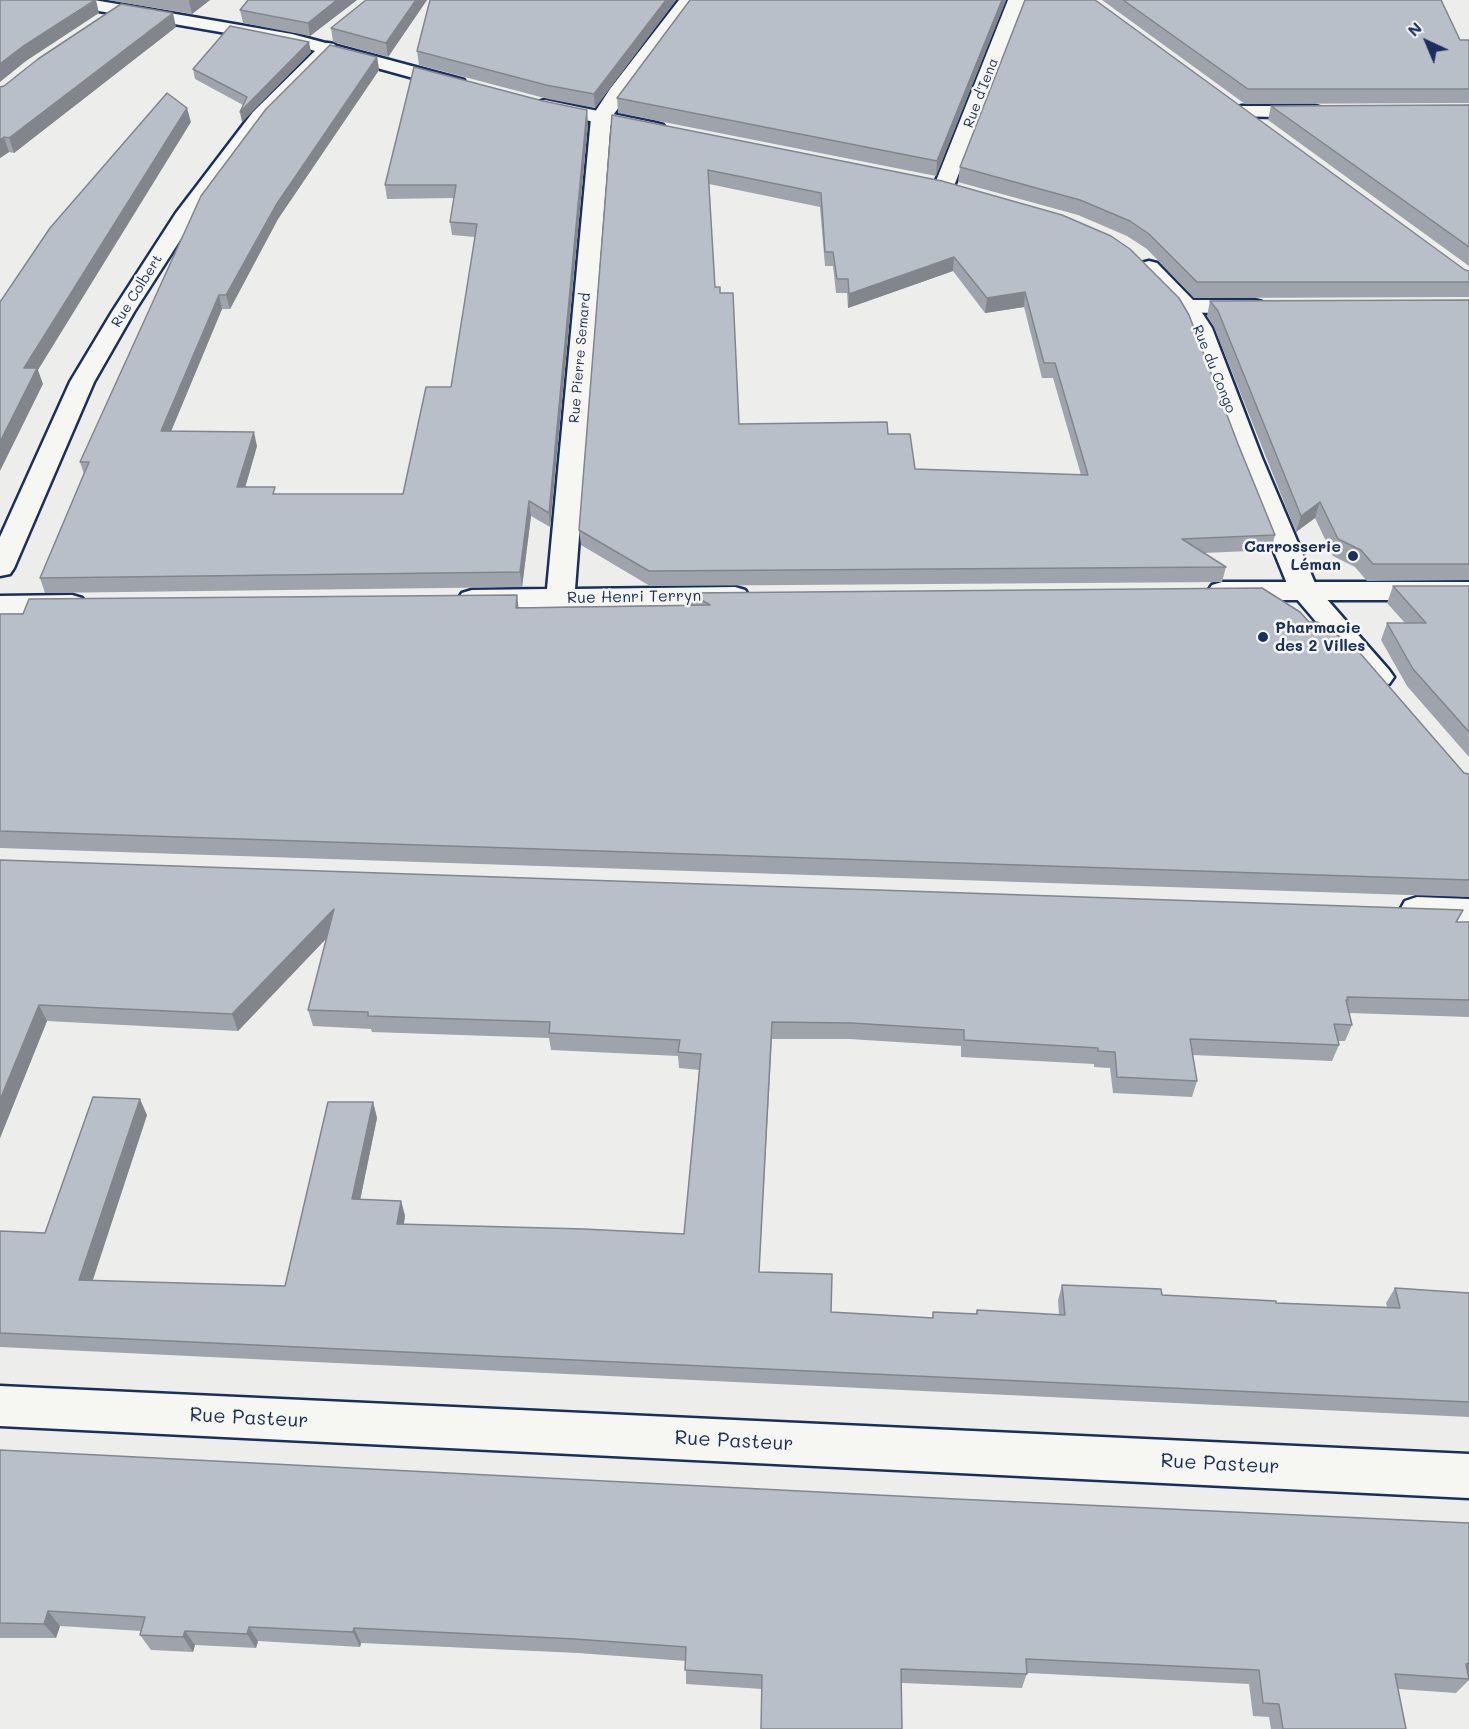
<!DOCTYPE html>
<meta charset="utf-8">
<style>
body{margin:0}
#map{position:relative;width:1469px;height:1729px;overflow:hidden;background:#edeeec;font-family:Mali,sans-serif}
canvas{display:block}
.north{position:absolute;left:1397px;top:12px;width:60px;height:60px;-webkit-text-stroke:4px #f6f6f2;paint-order:stroke;rotate:316deg;font-size:16px;font-weight:700;line-height:24px;text-align:center;color:#1b2f5e}
.north::after{content:'';display:block;margin:auto;width:21px;height:27px;background:#1b2f5e;clip-path:polygon(50% 0,100% 100%,50% 72%,0 100%)}
</style>
<div id="map">
<canvas width="1469" height="1729"></canvas>
<div class="north">N</div>
</div>
<script>
const c = document.querySelector('canvas').getContext('2d');
c.lineJoin = 'round';
function trace(path, color, width, dash) {
  c.strokeStyle = color;
  c.lineWidth = width;
  c.lineCap = dash ? 'butt' : 'round';
  c.setLineDash(dash || []);
  c.stroke(path);
}
function paint(path, color) {
  c.fillStyle = color;
  c.fill(path, 'evenodd');
}
function drawText(font, color, halo, rows, align = 'center') {
  c.font = font + ' Mali,sans-serif';
  c.lineWidth = 5;
  c.setLineDash([]);
  c.textBaseline = 'middle';
  c.strokeStyle = halo;
  c.fillStyle = color;
  for (const [text, x, y, turn = 0] of rows) {
    c.save();
    c.translate(x, y);
    c.rotate((+turn || 0) * Math.PI / 180);
    c.textAlign = isNaN(turn) ? turn : align;
    if (halo) c.strokeText(text, 0, 0);
    c.fillText(text, 0, 0);
    c.restore();
  }
}
const street = new Path2D(`
 M 679,0 L 697,0 L 611,118 L 575,589 L 735,587 L 745,590 L 749,596 L 745,602 L 735,605 L 472,608 L 462,605 L 458,599 L 462,593 L 472,590 L 547,589 L 591,118 L 610,89 Z
 M 1008,0 L 1026,0 L 954,186 L 951,190 L 944,192 L 937,190 L 934,186 Z
 M 328,43 L 334,44 L 337,48 L 334,52 L 267,120 L 193,220 L 134,312 L 94,382 L 14,568 L 10,574 L 0,576 L 0,537 L 70,382 L 112,312 L 176,213 L 253,112 L 322,44 Z
 M 1242,106 L 1315,106 L 1322,108 L 1325,112 L 1322,116 L 1315,118 L 1235,116 L 1232,112 L 1235,108 Z
 M 1187,300 L 1254,300 L 1262,302 L 1265,307 L 1262,312 L 1254,314 L 1179,312 L 1176,307 L 1179,302 Z
 M 1222,582 L 1469,582 L 1469,600 L 1222,600 L 1212,597 L 1208,591 L 1212,585 Z
 M 72,595 L 82,598 L 86,604 L 82,610 L 72,613 L 0,614 L 0,596 Z
 M 1417,897 L 1469,899 L 1469,925 L 1417,923 L 1405,919 L 1400,910 L 1405,901 Z
 M 0,1386 L 1469,1454 L 1469,1498 L 0,1426 Z`);
const secondary = new Path2D(`
 M 55,0 L 94,0 L 292,34 L 464,80 L 466,84 L 464,88 L 457,90 L 290,44 L 64,5 L 58,4 Z
 M 545,100 L 656,123 L 663,125 L 666,129 L 663,133 L 656,135 L 538,110 L 535,106 L 538,102 Z
 M 1149,261 L 1157,263 L 1195,302 L 1212,328 L 1262,458 L 1317,588 L 1389,670 L 1394,677 L 1389,684 L 1379,687 L 1369,684 L 1290,591 L 1236,458 L 1188,328 L 1178,311 L 1138,268 L 1141,263 Z`);
trace(street, '#1b2f5e', 5);
trace(secondary, '#1b2f5e', 5);
paint(street, '#f6f6f2');
paint(secondary, '#f6f6f2');
paint(new Path2D(`
 M 107,0 L 210,0 L 192,14 Z
 M 357,0 L 310,36 L 243,23 L 240,10 Z
 M 366,0 L 427,0 L 388,57 L 333,42 L 331,28 Z
 M 430,0 L 676,0 L 595,108 L 548,99 L 419,65 L 417,51 Z
 M 1006,0 L 936,176 L 618,113 L 617,98 Z
 M 1102,0 L 1441,0 L 1460,40 L 1469,40 L 1469,103 L 1245,104 Z
 M 176,27 L 14,153 L 9,152 L 0,158 L 0,87 Z
 M 311,52 L 242,122 L 243,105 L 195,79 L 193,69 Z
 M 377,57 L 379,70 L 278,219 L 230,309 L 222,309 L 171,431 L 257,446 L 245,487 L 277,494 L 403,494 L 451,387 L 475,237 L 452,235 L 450,222 L 454,198 L 387,199 L 385,185 L 588,123 L 550,527 L 531,516 L 522,587 L 45,593 L 40,578 L 84,474 L 80,462 Z
 M 1469,105 L 1469,266 L 1268,120 L 1271,106 Z
 M 612,115 L 942,181 L 1238,444 L 1275,535 L 1271,550 L 1204,553 L 1226,567 L 1222,582 L 650,586 L 581,545 L 579,530 ZM 709,184 L 820,207 L 825,266 L 833,266 L 836,293 L 847,293 L 848,308 L 953,271 L 985,313 L 1024,307 L 1042,378 L 1053,378 L 1081,475 L 915,469 L 888,434 L 739,424 L 720,293 L 715,287 Z
 M 960,167 L 1469,271 L 1469,297 L 1194,298 L 1147,249 L 1127,236 L 1078,215 L 958,182 Z
 M 1469,300 L 1469,580 L 1367,581 L 1355,567 L 1333,556 L 1315,518 L 1296,532 L 1214,327 L 1207,316 L 1210,301 Z
 M 1393,586 L 1469,586 L 1469,757 L 1407,686 L 1381,640 L 1387,623 L 1405,623 L 1387,603 Z
 M 689,593 L 1309,622 L 1464,773 L 1469,774 L 1469,897 L 0,848 L 0,614 L 690,605 Z
 M 0,860 L 1463,910 L 1457,922 L 1469,922 L 1469,1017 L 1349,1013 L 1352,1025 L 1345,1041 L 1338,1041 L 1339,1045 L 1332,1061 L 1193,1055 L 1197,1081 L 1192,1097 L 1113,1093 L 1110,1068 L 1094,1067 L 1094,1064 L 961,1057 L 961,1046 L 849,1039 L 772,1039 L 759,1272 L 831,1312 L 932,1318 L 933,1312 L 976,1314 L 977,1310 L 1059,1315 L 1058,1300 L 1062,1285 L 1162,1295 L 1276,1303 L 1387,1307 L 1386,1303 L 1395,1288 L 1469,1293 L 1469,1417 L 0,1347 L 0,1231 L 45,1233 L 147,1115 L 92,1281 L 285,1286 L 373,1102 L 377,1118 L 360,1200 L 401,1201 L 405,1216 L 404,1224 L 684,1234 L 699,1070 L 679,1068 L 678,1056 L 551,1050 L 549,1038 L 372,1032 L 371,1029 L 313,1026 L 308,1010 L 327,938 L 238,1031 L 47,1021 L 0,1138 Z
 M 0,1450 L 956,1499 L 1469,1523 L 1469,1680 L 1456,1693 L 1398,1689 L 1406,1729 L 1271,1729 L 1269,1717 L 1253,1716 L 1249,1684 L 1027,1673 L 1022,1688 L 902,1683 L 762,1689 L 686,1684 L 686,1661 L 578,1653 L 361,1643 L 360,1647 L 258,1641 L 256,1648 L 195,1645 L 193,1652 L 151,1650 L 140,1635 L 141,1631 L 60,1626 L 56,1638 L 0,1638 Z`), '#9fa4ac');
paint(new Path2D(`
 M 96,0 L 99,13 L 26,61 L 0,82 L 0,64 L 22,47 Z
 M 190,0 L 210,0 L 192,14 L 189,1 Z
 M 337,0 L 357,0 L 310,36 L 308,23 Z
 M 416,0 L 427,0 L 388,57 L 386,43 Z
 M 666,0 L 676,0 L 595,108 L 594,94 Z
 M 1002,0 L 1006,0 L 936,176 L 937,161 Z
 M 173,13 L 176,27 L 14,153 L 9,138 Z
 M 309,42 L 311,52 L 242,122 L 240,112 Z
 M 377,57 L 379,70 L 278,219 L 230,309 L 226,295 L 276,205 Z
 M 187,108 L 191,122 L 38,370 L 43,384 L 0,471 L 0,442 L 24,368 Z
 M 587,110 L 588,123 L 550,527 L 549,513 Z
 M 4,137 L 9,152 L 0,158 L 0,140 Z
 M 954,257 L 953,271 L 848,308 L 849,294 Z
 M 1025,292 L 1024,307 L 985,313 L 987,298 Z
 M 219,295 L 222,309 L 165,446 L 161,431 Z
 M 254,432 L 257,446 L 241,502 L 237,487 Z
 M 529,501 L 531,516 L 522,587 L 520,572 Z
 M 1320,502 L 1315,518 L 1296,532 L 1301,516 Z
 M 517,595 L 519,611 L 516,608 Z
 M 334,909 L 339,925 L 238,1031 L 232,1014 Z
 M 39,1005 L 47,1021 L 0,1138 L 0,1100 Z
 M 140,1099 L 147,1115 L 88,1295 L 79,1280 Z
 M 373,1102 L 377,1118 L 357,1215 L 352,1199 Z
 M 401,1201 L 405,1216 L 401,1239 L 397,1224 Z
 M 48,1611 L 60,1626 L 56,1638 L 44,1624 Z
 M 249,1627 L 258,1641 L 256,1648 L 247,1634 Z
 M 354,1628 L 361,1643 L 360,1647 L 353,1632 Z
 M 185,1631 L 195,1645 L 193,1652 L 183,1637 Z
 M 1469,1663 L 1469,1674 L 1453,1678 L 1466,1664 Z`), '#82868c');
const building = new Path2D(`
 M 0,0 L 95,0 L 22,47 L 0,64 Z
 M 248,0 L 337,0 L 308,23 L 240,10 Z
 M 366,0 L 416,0 L 386,43 L 331,28 Z
 M 430,0 L 666,0 L 594,94 L 546,85 L 417,51 Z
 M 690,0 L 1002,0 L 937,161 L 617,98 Z
 M 1025,0 L 1095,0 L 1465,270 L 1469,271 L 1469,282 L 1197,282 L 1149,234 L 1130,221 L 1080,200 L 960,167 Z
 M 1123,0 L 1441,0 L 1460,40 L 1469,40 L 1469,89 L 1248,89 Z
 M 121,4 L 173,13 L 9,138 L 4,137 L 0,140 L 0,87 L 4,86 L 38,59 Z
 M 230,26 L 309,42 L 240,112 L 247,97 L 193,69 Z
 M 330,45 L 377,57 L 276,205 L 226,295 L 219,295 L 161,431 L 254,432 L 237,487 L 275,487 L 273,494 L 403,494 L 426,387 L 451,387 L 477,224 L 450,222 L 456,185 L 385,185 L 414,67 L 543,101 L 587,110 L 549,513 L 529,501 L 520,572 L 40,578 L 89,462 L 80,462 L 201,196 L 266,109 Z
 M 167,93 L 187,108 L 24,368 L 37,368 L 0,442 L 0,302 L 50,228 Z
 M 1469,105 L 1469,247 L 1271,106 Z
 M 612,115 L 942,181 L 1062,215 L 1111,236 L 1130,249 L 1179,298 L 1189,315 L 1238,444 L 1275,535 L 1182,539 L 1226,567 L 649,571 L 579,530 ZM 708,170 L 821,193 L 825,252 L 833,252 L 837,279 L 848,279 L 849,294 L 954,257 L 987,298 L 1025,292 L 1044,363 L 1055,363 L 1088,475 L 915,469 L 910,434 L 888,434 L 887,422 L 739,424 L 733,293 L 720,293 L 720,287 L 715,287 Z
 M 1469,300 L 1469,564 L 1373,564 L 1361,550 L 1338,539 L 1320,502 L 1301,516 L 1218,311 L 1210,301 Z
 M 1393,586 L 1469,586 L 1469,732 L 1413,669 L 1387,623 L 1426,623 Z
 M 1262,588 L 1300,612 L 1309,622 L 1317,622 L 1353,645 L 1464,773 L 1469,774 L 1469,880 L 0,831 L 0,614 L 23,614 L 29,599 L 517,595 L 516,608 L 710,605 L 689,593 Z
 M 0,860 L 1463,910 L 1456,922 L 1469,922 L 1469,1000 L 1347,997 L 1348,1000 L 1346,1000 L 1352,1025 L 1334,1024 L 1339,1045 L 1190,1039 L 1197,1081 L 1117,1077 L 1115,1052 L 1098,1051 L 1098,1048 L 964,1040 L 964,1030 L 851,1023 L 772,1022 L 759,1272 L 832,1274 L 831,1312 L 933,1318 L 933,1312 L 977,1314 L 977,1310 L 1065,1315 L 1062,1285 L 1161,1289 L 1162,1295 L 1276,1301 L 1276,1303 L 1400,1308 L 1395,1288 L 1469,1293 L 1469,1402 L 0,1333 L 0,1231 L 45,1233 L 93,1097 L 140,1099 L 79,1280 L 285,1286 L 328,1102 L 373,1102 L 352,1199 L 401,1201 L 397,1224 L 584,1229 L 684,1234 L 701,1054 L 678,1052 L 680,1040 L 549,1033 L 550,1022 L 368,1016 L 368,1012 L 308,1010 L 334,909 L 232,1014 L 39,1005 L 0,1100 Z
 M 0,1450 L 956,1499 L 1469,1523 L 1469,1663 L 1466,1664 L 1469,1679 L 1395,1674 L 1406,1729 L 1283,1729 L 1279,1704 L 1263,1703 L 1259,1670 L 1026,1659 L 1027,1674 L 901,1669 L 902,1729 L 761,1729 L 762,1675 L 685,1670 L 686,1647 L 575,1639 L 354,1628 L 353,1632 L 249,1627 L 247,1634 L 185,1631 L 183,1637 L 140,1635 L 145,1617 L 48,1611 L 44,1624 L 0,1623 Z`);
paint(building, '#b9bfc8');
trace(building, '#82868c', 1.5);
for (const [x, y, r, color] of [
 [1353,556,6,"#1b2f5e"],
 [1263,637,6,"#1b2f5e"]
]) {
  const dot = new Path2D();
  dot.arc(x, y, r, 0, 2 * Math.PI);
  c.fillStyle = color;
  c.fill(dot);
  trace(dot, '#f6f6f2', 2);
}
drawText('14px', '#1b2f5e', '#f6f6f2', [
 ["Rue d'Iena",981,93,-69],
 ["Rue Colbert",137,291,-58],
 ["Rue Pierre Semard",580,358,-85],
 ["Rue du Congo",1214,369,68]
]);
drawText('bold 16px', '#1b2f5e', '#f6f6f2', [
 ["Carrosserie",1341,547],
 ["Léman",1341,565],
 ["Pharmacie",1275,628,"left"],
 ["des 2 Villes",1275,646,"left"]
], 'right');
drawText('16px', '#1b2f5e', '#f6f6f2', [
 ["Rue Henri Terryn",634,597,-1]
]);
drawText('20px', '#1b2f5e', '#f6f6f2', [
 ["Rue Pasteur",249,1418,3],
 ["Rue Pasteur",734,1441,3],
 ["Rue Pasteur",1220,1464,3]
]);
</script>
